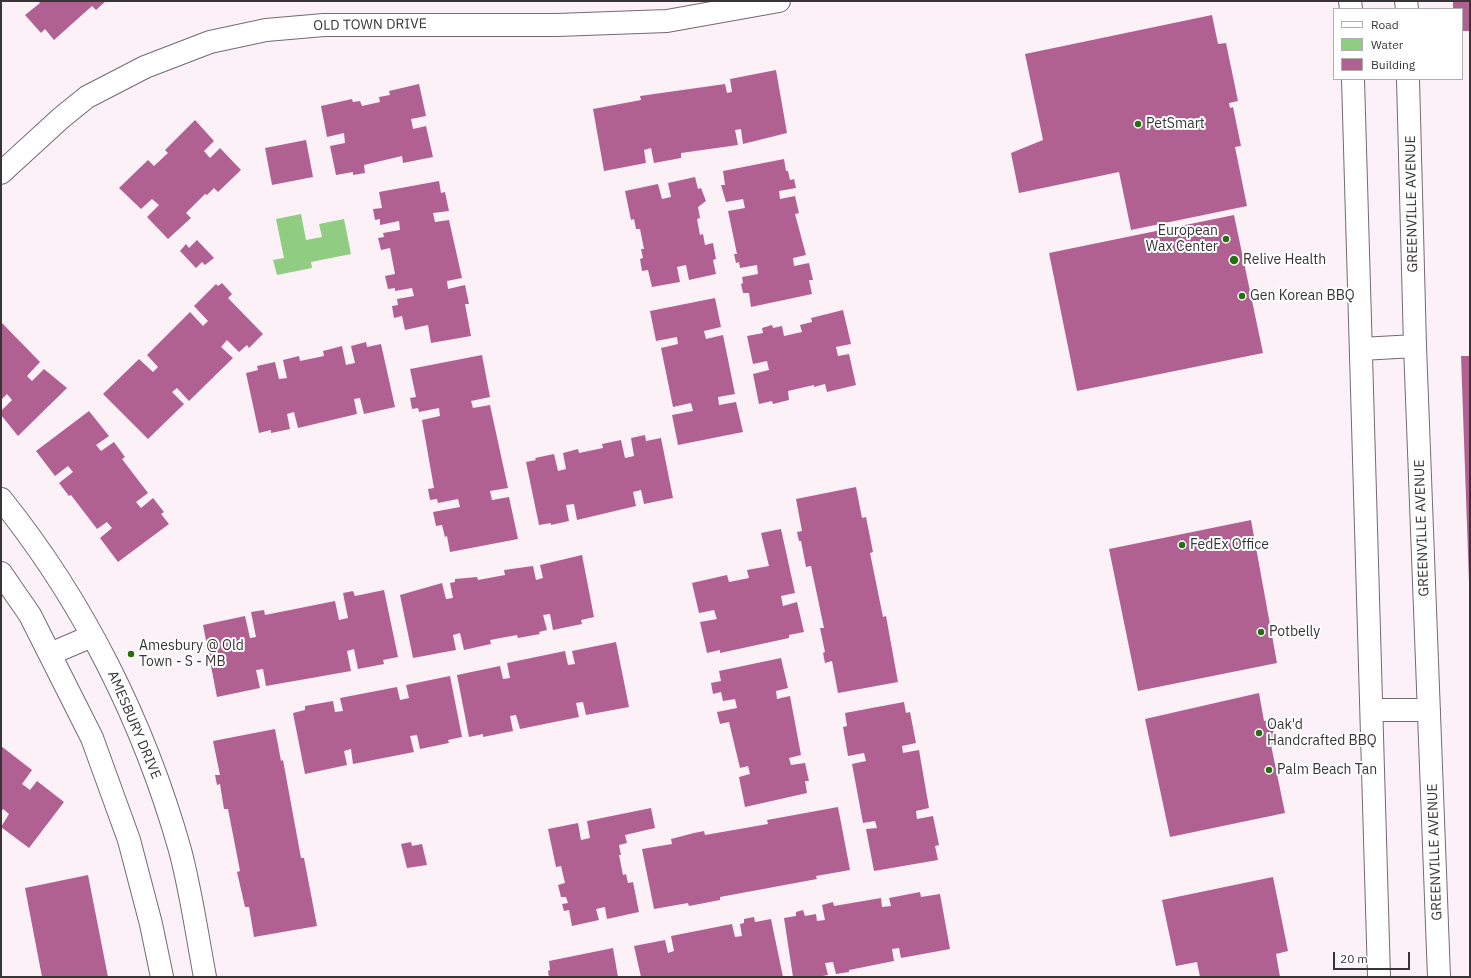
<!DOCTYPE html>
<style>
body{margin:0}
#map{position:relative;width:1471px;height:978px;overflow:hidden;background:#fdf1f8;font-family:"IBM Plex Sans",sans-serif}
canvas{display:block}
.frame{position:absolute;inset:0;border:2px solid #393436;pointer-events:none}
.legend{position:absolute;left:1333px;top:8px;width:130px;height:72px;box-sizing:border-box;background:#fff;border:1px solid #b0aeaf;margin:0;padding:5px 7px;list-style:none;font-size:12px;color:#393436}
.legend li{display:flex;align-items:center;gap:8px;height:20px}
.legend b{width:20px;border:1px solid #b0aeaf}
.scale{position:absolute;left:1333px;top:952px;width:77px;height:18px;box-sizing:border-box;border:2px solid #393436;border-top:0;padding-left:5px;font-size:12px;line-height:14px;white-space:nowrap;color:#393436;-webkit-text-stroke:3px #fff;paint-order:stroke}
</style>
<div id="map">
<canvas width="1471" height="978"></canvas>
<div class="frame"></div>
<ul class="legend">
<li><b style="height:5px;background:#fff"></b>Road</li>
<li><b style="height:11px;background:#90cd83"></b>Water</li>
<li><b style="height:11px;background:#b06192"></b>Building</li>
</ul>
<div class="scale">20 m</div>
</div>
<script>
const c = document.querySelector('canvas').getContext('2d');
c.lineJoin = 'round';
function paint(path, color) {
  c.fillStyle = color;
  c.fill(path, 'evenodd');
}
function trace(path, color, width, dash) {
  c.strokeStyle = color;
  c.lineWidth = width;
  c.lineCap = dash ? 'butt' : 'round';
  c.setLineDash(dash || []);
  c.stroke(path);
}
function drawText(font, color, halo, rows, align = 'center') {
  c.font = font + ' "IBM Plex Sans",sans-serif';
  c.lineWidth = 4;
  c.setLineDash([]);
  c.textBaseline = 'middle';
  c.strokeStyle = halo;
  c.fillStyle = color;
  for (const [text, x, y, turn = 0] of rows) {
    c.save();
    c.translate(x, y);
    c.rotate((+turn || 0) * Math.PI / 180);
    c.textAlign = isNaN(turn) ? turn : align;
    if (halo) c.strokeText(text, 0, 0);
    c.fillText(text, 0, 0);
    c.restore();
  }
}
paint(new Path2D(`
 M 301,214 L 306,240 L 322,237 L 319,224 L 344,219 L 351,254 L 311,262 L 312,268 L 277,275 L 273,260 L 284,258 L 276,219 Z`), '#90cd83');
paint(new Path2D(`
 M 38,1 L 106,1 L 96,10 L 92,6 L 54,40 L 45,29 L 41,33 L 25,15 L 40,3 Z
 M 1453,1 L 1470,1 L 1470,31 L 1462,31 L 1462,9 L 1453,9 Z
 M 1212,15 L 1218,44 L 1226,43 L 1238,101 L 1229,103 L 1230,108 L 1233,107 L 1241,146 L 1235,147 L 1247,206 L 1131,230 L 1119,172 L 1019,193 L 1011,153 L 1043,140 L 1025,54 Z
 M 776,70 L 787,133 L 743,144 L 741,129 L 735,130 L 738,145 L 681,153 L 681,158 L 654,163 L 651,148 L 644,150 L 646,163 L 604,171 L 593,109 L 641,100 L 640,96 L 725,84 L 727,93 L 732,92 L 730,79 Z
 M 419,84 L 426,116 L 411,119 L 413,129 L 426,126 L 433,157 L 403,163 L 402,156 L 364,165 L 365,173 L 353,175 L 353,172 L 336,175 L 330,146 L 345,143 L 344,133 L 327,137 L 321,106 L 352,99 L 353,102 L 360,101 L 362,106 L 380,102 L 379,97 L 390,95 L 389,91 Z
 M 195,120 L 214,141 L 204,151 L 210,158 L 220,148 L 241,170 L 218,192 L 214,188 L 207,195 L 205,194 L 186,213 L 191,218 L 168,239 L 147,217 L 159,205 L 152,199 L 141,209 L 119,188 L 148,160 L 154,166 L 168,153 L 165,150 Z
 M 306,140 L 313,177 L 272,185 L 265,148 Z
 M 784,159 L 786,171 L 788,171 L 790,180 L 794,179 L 796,188 L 779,191 L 780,199 L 795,196 L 799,213 L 795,214 L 806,255 L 793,258 L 794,266 L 809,263 L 813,280 L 809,280 L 812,294 L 751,307 L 749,293 L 743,293 L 741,284 L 743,283 L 742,277 L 758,274 L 757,265 L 740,268 L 739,262 L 736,263 L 734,254 L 737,254 L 728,211 L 745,208 L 743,199 L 726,202 L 721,185 L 725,185 L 723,171 Z
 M 695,177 L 698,189 L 701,188 L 706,201 L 698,207 L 700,218 L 697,219 L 700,235 L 703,234 L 705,245 L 713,243 L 716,259 L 713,260 L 716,274 L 689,280 L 686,265 L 677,267 L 680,282 L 652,287 L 648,270 L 642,271 L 640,259 L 643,258 L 641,249 L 644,249 L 640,229 L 636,229 L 634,219 L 631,220 L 625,191 L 658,184 L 662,199 L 671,197 L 668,183 Z
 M 439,181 L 441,193 L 445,192 L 449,211 L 433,213 L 435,222 L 449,220 L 462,278 L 447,281 L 448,289 L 465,285 L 469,304 L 465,304 L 471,336 L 431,343 L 428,325 L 405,330 L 402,316 L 394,318 L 392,306 L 398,305 L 397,299 L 414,296 L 412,288 L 395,291 L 395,288 L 388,289 L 385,276 L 395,274 L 390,248 L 381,250 L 378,238 L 384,237 L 383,233 L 400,230 L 399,221 L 380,225 L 380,219 L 375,220 L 373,209 L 382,208 L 379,192 Z
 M 1234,215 L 1263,353 L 1077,391 L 1049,253 Z
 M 197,240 L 214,258 L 205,265 L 202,262 L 196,268 L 180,251 L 186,244 L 189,248 Z
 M 222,283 L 232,294 L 228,298 L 263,334 L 249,348 L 247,345 L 239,352 L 227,340 L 221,347 L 233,358 L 189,401 L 177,388 L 172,392 L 184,404 L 148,439 L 103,394 L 139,359 L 153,372 L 158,367 L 147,355 L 190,312 L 203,326 L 208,321 L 194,306 L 216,284 L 218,286 Z
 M 715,298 L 721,327 L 704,331 L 706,339 L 723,335 L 735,394 L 718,397 L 719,405 L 736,402 L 743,432 L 678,445 L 672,415 L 693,411 L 691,403 L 673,407 L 661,348 L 678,344 L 677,337 L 656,341 L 650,311 Z
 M 843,310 L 851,344 L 836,347 L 838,356 L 849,354 L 856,385 L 827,392 L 825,384 L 814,387 L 814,385 L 788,391 L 789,400 L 773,404 L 772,401 L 759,404 L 753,374 L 769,370 L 767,361 L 753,364 L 747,336 L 763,333 L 762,328 L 772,325 L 773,328 L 782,326 L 784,336 L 802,332 L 800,325 L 812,322 L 811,318 Z
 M 1,322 L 40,362 L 27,376 L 32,381 L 44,369 L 67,388 L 18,436 L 1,415 L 1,411 L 12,400 L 7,394 L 1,400 Z
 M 366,342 L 367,347 L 381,344 L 395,407 L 364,414 L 360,398 L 354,399 L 357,414 L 298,428 L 294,412 L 287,414 L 290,429 L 271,433 L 271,430 L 259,433 L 246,373 L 258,370 L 257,366 L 275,362 L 279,379 L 287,378 L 283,360 L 299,356 L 300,361 L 324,356 L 323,351 L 342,346 L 346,365 L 355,363 L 351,346 Z
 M 482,355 L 490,397 L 471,401 L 473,408 L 490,405 L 508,488 L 490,491 L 492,500 L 509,497 L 518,539 L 450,552 L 447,536 L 445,537 L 442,525 L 436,526 L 433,512 L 460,507 L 458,499 L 438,503 L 437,499 L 430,500 L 428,489 L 434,488 L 422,420 L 440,416 L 439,408 L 419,412 L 418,408 L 412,409 L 410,398 L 416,397 L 410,369 Z
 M 1461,356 L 1470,356 L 1470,582 L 1469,582 Z
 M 89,411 L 109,436 L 96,445 L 101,451 L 114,442 L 125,457 L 122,459 L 148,493 L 136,502 L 141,508 L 153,498 L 164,512 L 161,514 L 169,524 L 118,562 L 100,538 L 112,528 L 107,522 L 97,529 L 71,495 L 69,496 L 59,483 L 73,472 L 68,466 L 55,476 L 36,451 Z
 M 645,435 L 646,441 L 661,438 L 673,498 L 644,504 L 641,490 L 633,492 L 636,506 L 577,520 L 574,504 L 566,505 L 569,521 L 551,525 L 551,523 L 539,525 L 526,462 L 536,460 L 535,458 L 554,454 L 558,471 L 566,469 L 563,453 L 578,449 L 579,453 L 603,448 L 602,444 L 621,440 L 625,458 L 634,456 L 631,438 Z
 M 856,487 L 862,518 L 866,517 L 873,552 L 870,553 L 883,617 L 886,616 L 898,682 L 838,693 L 832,661 L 825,663 L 823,653 L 825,652 L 820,628 L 824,628 L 811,566 L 806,567 L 801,541 L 799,541 L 797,532 L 802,531 L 796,499 Z
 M 1251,520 L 1277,663 L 1138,691 L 1109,549 Z
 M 781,529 L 795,593 L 781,596 L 783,606 L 797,602 L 804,632 L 789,635 L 789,638 L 720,653 L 720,650 L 707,653 L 700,622 L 717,619 L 714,610 L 699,613 L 692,583 L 727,575 L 729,582 L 749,578 L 747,570 L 769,566 L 761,533 Z
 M 582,555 L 594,617 L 581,620 L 582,624 L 553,630 L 550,614 L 543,615 L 547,630 L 539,632 L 540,634 L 518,638 L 517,635 L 490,640 L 491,644 L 464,650 L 460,633 L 453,635 L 456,650 L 413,658 L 400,595 L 442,583 L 446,599 L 453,598 L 450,583 L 455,582 L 455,579 L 477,577 L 478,580 L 505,575 L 504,570 L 533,566 L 536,580 L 543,578 L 540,565 Z
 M 384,590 L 398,657 L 383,660 L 384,664 L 358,669 L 354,649 L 347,651 L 351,671 L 266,686 L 263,669 L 256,670 L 260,688 L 217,697 L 203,625 L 245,616 L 250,638 L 256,637 L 251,612 L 264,610 L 265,615 L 335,601 L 339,620 L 348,618 L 343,593 L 353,591 L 355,596 Z
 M 616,642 L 629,707 L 586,715 L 583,702 L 576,703 L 579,717 L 520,729 L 516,715 L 510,716 L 513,731 L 483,737 L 483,734 L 469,737 L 457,675 L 500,666 L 503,679 L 510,678 L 507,663 L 565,651 L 568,665 L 575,664 L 572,651 Z
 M 781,658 L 788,688 L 776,691 L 777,699 L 790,696 L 801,755 L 789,758 L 791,765 L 805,763 L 809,781 L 805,781 L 807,793 L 745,807 L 739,777 L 750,774 L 748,766 L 740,768 L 729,722 L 720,724 L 717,712 L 737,708 L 735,699 L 723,701 L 721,692 L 713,694 L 711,683 L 721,681 L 719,671 Z
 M 450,676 L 462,737 L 448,740 L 449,743 L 420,749 L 417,735 L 410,736 L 414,752 L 353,764 L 351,749 L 344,751 L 347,765 L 305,774 L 293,713 L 305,710 L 305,706 L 333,701 L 335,712 L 343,711 L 340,698 L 397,687 L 400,700 L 409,698 L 406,685 Z
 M 1259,693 L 1264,721 L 1271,720 L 1276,743 L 1271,745 L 1285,813 L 1170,837 L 1145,719 Z
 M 904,702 L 906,713 L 910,712 L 916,743 L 902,746 L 903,753 L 919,750 L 929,808 L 916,811 L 917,819 L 933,816 L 939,845 L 935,846 L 938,860 L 874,871 L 866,829 L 877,828 L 875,821 L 863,823 L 852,764 L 866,761 L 864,753 L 848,756 L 843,727 L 847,726 L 845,713 Z
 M 275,729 L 281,761 L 283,760 L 301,858 L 304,858 L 317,926 L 254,937 L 249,907 L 245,907 L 237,872 L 240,871 L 228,809 L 224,809 L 220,784 L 217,785 L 215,775 L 220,775 L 213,741 Z
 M 1,746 L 32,770 L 22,784 L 30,790 L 37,781 L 64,802 L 29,848 L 1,827 L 9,814 L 3,809 L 1,812 Z
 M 838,807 L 850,870 L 816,876 L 817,879 L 720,897 L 720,900 L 689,906 L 688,903 L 654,909 L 642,849 L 672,844 L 671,839 L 694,833 L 704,831 L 705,835 L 768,824 L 767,820 Z
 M 651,808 L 655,828 L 625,835 L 627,843 L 619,845 L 621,855 L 619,855 L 623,875 L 626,874 L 628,883 L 633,882 L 639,912 L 607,919 L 605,907 L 596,909 L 599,920 L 572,926 L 569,910 L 564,911 L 562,904 L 568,903 L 566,897 L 561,897 L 558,885 L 565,883 L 561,866 L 556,867 L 548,829 L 578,823 L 581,840 L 590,838 L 587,821 Z
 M 411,842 L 412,846 L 422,844 L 427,865 L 407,868 L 401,844 Z
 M 88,875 L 108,977 L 42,977 L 25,888 Z
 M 1273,877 L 1288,951 L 1276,954 L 1280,977 L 1200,977 L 1197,962 L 1176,966 L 1162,900 Z
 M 920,892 L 921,897 L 940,894 L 950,949 L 901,958 L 899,948 L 892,949 L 894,961 L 849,970 L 849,972 L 836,974 L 833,962 L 825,963 L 828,975 L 816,977 L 793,977 L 784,918 L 796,916 L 796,912 L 803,910 L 805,916 L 816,914 L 817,921 L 825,920 L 822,905 L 833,902 L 834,906 L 881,898 L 882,907 L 891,906 L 889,898 Z
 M 754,917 L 755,922 L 771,919 L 783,977 L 641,977 L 634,946 L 665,940 L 668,953 L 674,951 L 671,936 L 732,924 L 735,937 L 742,936 L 740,924 L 744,923 L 744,919 Z
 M 613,948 L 618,977 L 549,977 L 548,971 L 550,970 L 549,961 Z`), '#b06192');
const street = new Path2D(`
 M 1,173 L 61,118 L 87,97 L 145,67 L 210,42 L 266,30 L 324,25 L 557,25 L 667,21 L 779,1`);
const secondary = new Path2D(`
 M 1350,1 L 1351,9
 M 1406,1 L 1407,9
 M 1353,79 L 1379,977
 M 1408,79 L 1415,346 L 1439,977
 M 1361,349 L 1415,346
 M 1,499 C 84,602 144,723 180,850 C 191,891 197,935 205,977
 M 1,573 L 30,615 L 92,738 L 129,840 L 151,924 L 162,977
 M 50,654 L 92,636
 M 1372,710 L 1429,710`);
trace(street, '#756a70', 24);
trace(secondary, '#756a70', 24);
trace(street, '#fff', 22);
trace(secondary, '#fff', 22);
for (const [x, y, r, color] of [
 [1138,124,4,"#277012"],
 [1226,239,4,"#277012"],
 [1234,260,5,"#277012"],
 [1242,296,4,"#277012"],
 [1182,545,4,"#277012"],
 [1261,632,4,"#277012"],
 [131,654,4,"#277012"],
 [1259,733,4,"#277012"],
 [1269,770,4,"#277012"]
]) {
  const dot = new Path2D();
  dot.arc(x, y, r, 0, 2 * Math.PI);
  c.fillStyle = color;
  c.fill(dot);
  trace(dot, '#fff', 1.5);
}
drawText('14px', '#393436', '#fff', [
 ["OLD TOWN DRIVE",370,25,-1],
 ["GREENVILLE AVENUE",1412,204,-91],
 ["GREENVILLE AVENUE",1422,528,-92],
 ["AMESBURY DRIVE",134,725,67],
 ["GREENVILLE AVENUE",1435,852,-92]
]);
drawText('14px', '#393436', '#fff', [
 ["PetSmart",1146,124],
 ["European",1218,231,"right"],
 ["Wax Center",1218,247,"right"],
 ["Relive Health",1243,260],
 ["Gen Korean BBQ",1250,296],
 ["FedEx Office",1190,545],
 ["Potbelly",1269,632],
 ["Amesbury @ Old",139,646],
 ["Town - S - MB",139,662],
 ["Oak'd",1267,725],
 ["Handcrafted BBQ",1267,741],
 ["Palm Beach Tan",1277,770]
], 'left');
</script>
